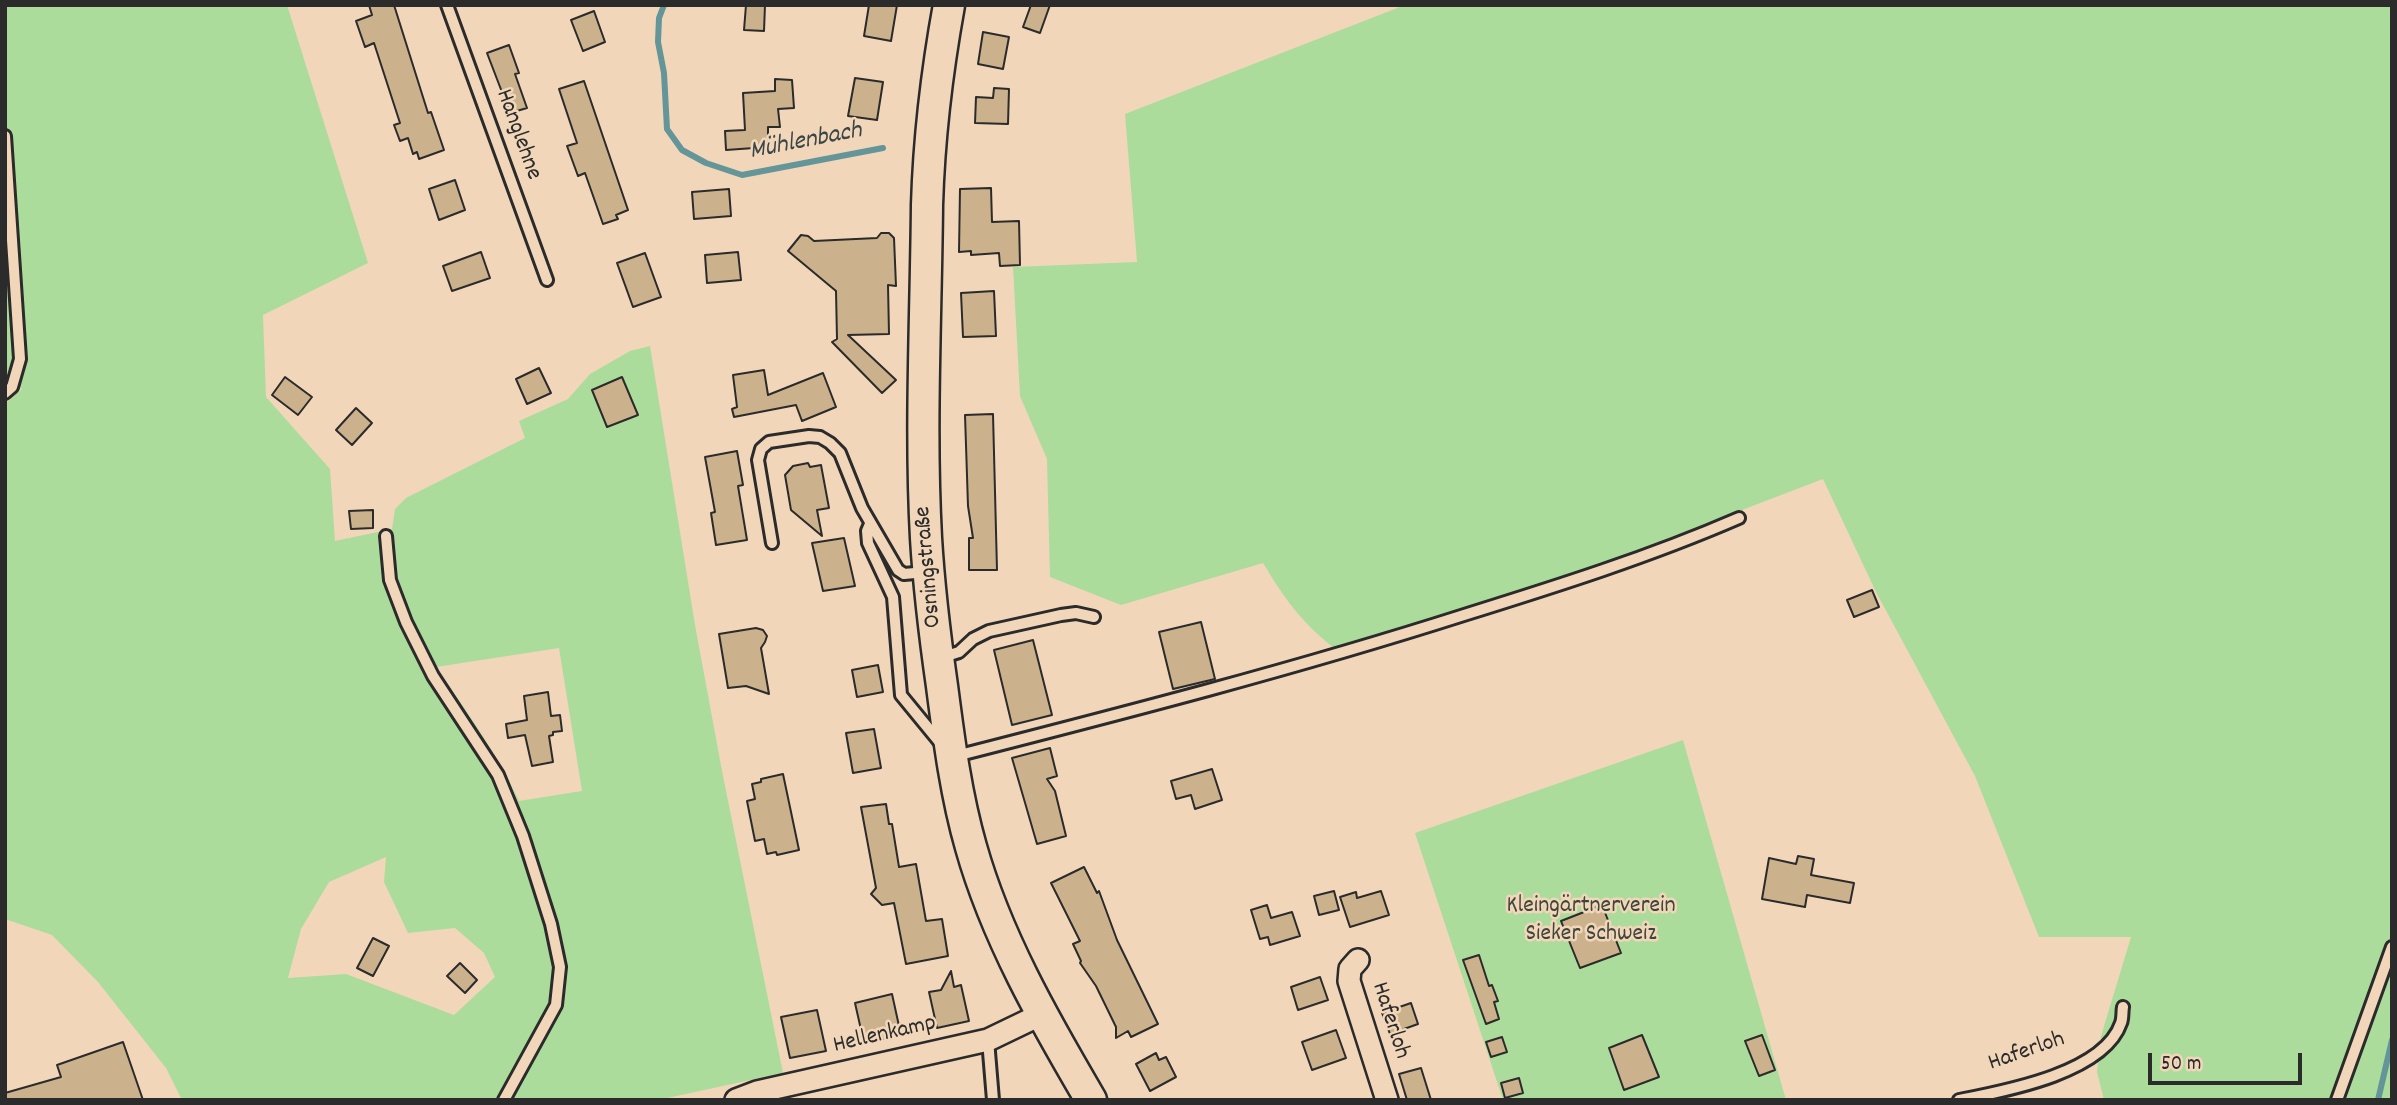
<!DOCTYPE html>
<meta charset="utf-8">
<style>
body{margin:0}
#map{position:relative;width:2397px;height:1105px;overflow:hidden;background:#f2d6b9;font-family:Dekko,sans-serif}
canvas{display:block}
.frame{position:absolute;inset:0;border:7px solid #2b2b2b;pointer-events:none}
.scale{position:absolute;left:2148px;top:1053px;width:154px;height:32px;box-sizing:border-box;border:4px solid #2b2b2b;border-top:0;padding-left:9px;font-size:21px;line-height:24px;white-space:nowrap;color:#2b2b2b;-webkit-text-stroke:5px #f2d6b9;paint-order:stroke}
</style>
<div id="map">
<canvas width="2397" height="1105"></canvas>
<div class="frame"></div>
<div class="scale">50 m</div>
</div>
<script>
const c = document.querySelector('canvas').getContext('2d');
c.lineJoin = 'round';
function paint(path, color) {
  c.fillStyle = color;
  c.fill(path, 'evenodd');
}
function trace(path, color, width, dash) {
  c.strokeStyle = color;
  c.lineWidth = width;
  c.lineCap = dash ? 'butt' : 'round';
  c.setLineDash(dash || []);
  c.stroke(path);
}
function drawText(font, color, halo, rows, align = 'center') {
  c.font = font + ' Dekko,sans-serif';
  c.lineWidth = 5;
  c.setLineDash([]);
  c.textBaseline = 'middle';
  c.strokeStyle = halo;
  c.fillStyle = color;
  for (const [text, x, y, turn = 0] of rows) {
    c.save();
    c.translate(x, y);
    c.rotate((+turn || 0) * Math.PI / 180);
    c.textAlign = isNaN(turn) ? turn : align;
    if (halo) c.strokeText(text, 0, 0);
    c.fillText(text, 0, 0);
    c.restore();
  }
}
paint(new Path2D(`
 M 5,5 L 287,5 L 368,263 L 263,315 L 266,397 L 330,469 L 335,541 L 392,529 L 395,509 L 406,498 L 525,438 L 519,421 L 568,399 L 590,374 L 630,351 L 650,346 L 695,625 L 722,771 L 783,1073 L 658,1100 L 182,1100 L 166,1068 L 98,982 L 52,935 L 5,919 L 5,404 L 22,389 L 10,377 L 5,383 ZM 559,648 L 582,791 L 519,801 C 497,753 466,711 436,667 ZM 386,857 L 384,882 L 408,933 L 455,928 L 484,953 L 495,977 L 454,1015 L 346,974 L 288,978 L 301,929 L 329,882 Z
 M 1405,5 L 2392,5 L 2392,1100 L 2104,1100 L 2097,1072 L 2101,1036 L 2131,937 L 2039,937 L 1975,776 L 1876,592 L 1823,479 L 1590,568 L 1334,648 C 1300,621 1285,599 1263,563 L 1121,605 L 1050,577 L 1047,459 L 1020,396 L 1013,267 L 1137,262 L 1125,114 Z
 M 1683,740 L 1786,1100 L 1503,1100 L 1415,833 Z`), '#abdc9c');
trace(new Path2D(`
 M 664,5 L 659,18 L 658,42 L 664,73 L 667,129 L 682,150 L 706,163 L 742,175 L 883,148
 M 2378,1100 L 2392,1040`), '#649598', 6);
const building = new Path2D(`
 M 369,5 L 394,5 L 428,113 L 431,112 L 444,150 L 419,159 L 417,152 L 413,154 L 408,138 L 400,141 L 394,125 L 400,123 L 374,43 L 365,47 L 356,21 L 372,15 Z
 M 746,5 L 765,5 L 764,31 L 744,30 Z
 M 869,5 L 897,5 L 891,41 L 864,36 Z
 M 1031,5 L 1050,5 L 1040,33 L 1023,27 Z
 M 594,11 L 605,42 L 583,51 L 571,20 Z
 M 983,32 L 1009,37 L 1003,69 L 978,64 Z
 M 509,45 L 519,73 L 515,74 L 527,108 L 510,113 L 487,53 Z
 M 855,78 L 883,82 L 877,120 L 848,116 Z
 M 775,79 L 792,80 L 794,108 L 778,109 L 780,127 L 768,127 L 768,147 L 726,150 L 725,131 L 745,130 L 743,93 L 775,91 Z
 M 584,81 L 628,210 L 616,215 L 618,219 L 603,224 L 585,173 L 578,176 L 567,146 L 577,143 L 559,89 Z
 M 994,88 L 1009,89 L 1008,124 L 975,123 L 976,97 L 993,98 Z
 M 455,180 L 465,210 L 439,220 L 429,189 Z
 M 991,188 L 992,222 L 1019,221 L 1020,265 L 1000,266 L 999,253 L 971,255 L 971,251 L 959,252 L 960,189 Z
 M 729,189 L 731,216 L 694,219 L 692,192 Z
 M 881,233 L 889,233 L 894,238 L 896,286 L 888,285 L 889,334 L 848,335 L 896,380 L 882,393 L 832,342 L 837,339 L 836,291 L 788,251 L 801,235 L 808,236 L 814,241 L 877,238 Z
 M 481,252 L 490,278 L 452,291 L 443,266 Z
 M 738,252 L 741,280 L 707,283 L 705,255 Z
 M 645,253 L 661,297 L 633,307 L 617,263 Z
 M 994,291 L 996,336 L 963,337 L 961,293 Z
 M 539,368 L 551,393 L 527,404 L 516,379 Z
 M 764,370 L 768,395 L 823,373 L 836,407 L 802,421 L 796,405 L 734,417 L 732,409 L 737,407 L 733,375 Z
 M 285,377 L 312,397 L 298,415 L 272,395 Z
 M 622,377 L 638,415 L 607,427 L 592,390 Z
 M 356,408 L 372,423 L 352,445 L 336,430 Z
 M 993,414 L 997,570 L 969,570 L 969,538 L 973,538 L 968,506 L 965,415 Z
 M 737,451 L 743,485 L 738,486 L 747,540 L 716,545 L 711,513 L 715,512 L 705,457 Z
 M 808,463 L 810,467 L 821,465 L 829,508 L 817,510 L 822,536 L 791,510 L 785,475 L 793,466 Z
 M 373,510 L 373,528 L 351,529 L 349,511 Z
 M 844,538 L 855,586 L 823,591 L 812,543 Z
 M 1872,590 L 1879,607 L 1854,617 L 1847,600 Z
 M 1201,622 L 1215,679 L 1173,689 L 1159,632 Z
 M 756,628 L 763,630 L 767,636 L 765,642 L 761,648 L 769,694 L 746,686 L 728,688 L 719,634 Z
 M 1033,640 L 1052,715 L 1012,725 L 994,650 Z
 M 878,665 L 883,692 L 857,697 L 852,670 Z
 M 548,692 L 551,716 L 560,715 L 562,731 L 553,732 L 553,735 L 549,736 L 553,762 L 532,766 L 525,735 L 508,738 L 506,724 L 527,720 L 524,696 Z
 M 874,729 L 881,768 L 853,773 L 846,733 Z
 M 1050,748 L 1057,776 L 1047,779 L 1055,791 L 1066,836 L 1037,844 L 1012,758 Z
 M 1212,769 L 1222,800 L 1195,809 L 1191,795 L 1176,799 L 1171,781 Z
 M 783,774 L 799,850 L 777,855 L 776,852 L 767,854 L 764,839 L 755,841 L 747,801 L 755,799 L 752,784 L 761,782 L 761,779 Z
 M 886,804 L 889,824 L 892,824 L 899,867 L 916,864 L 926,921 L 942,919 L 948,956 L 906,964 L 894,903 L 882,905 L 871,894 L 876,888 L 861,807 Z
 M 1798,856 L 1814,859 L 1811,875 L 1854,883 L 1850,903 L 1807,895 L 1805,907 L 1762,899 L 1769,858 L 1796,864 Z
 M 1084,867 L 1097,893 L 1099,891 L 1117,940 L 1158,1024 L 1131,1037 L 1128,1031 L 1116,1038 L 1116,1027 L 1096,986 L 1080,963 L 1081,961 L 1073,944 L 1080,941 L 1051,883 Z
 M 1334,891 L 1339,910 L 1319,915 L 1314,896 Z
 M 1381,891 L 1389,915 L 1350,927 L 1340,897 L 1356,892 L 1357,898 Z
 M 1267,905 L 1271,918 L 1292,912 L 1300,936 L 1270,945 L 1268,937 L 1260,939 L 1251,910 Z
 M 1602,905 L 1621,953 L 1580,968 L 1561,921 Z
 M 373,938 L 389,946 L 373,976 L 357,968 Z
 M 1479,955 L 1489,986 L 1492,985 L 1498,1001 L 1494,1002 L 1499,1019 L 1486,1024 L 1463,960 Z
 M 460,963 L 477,980 L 465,993 L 447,976 Z
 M 951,971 L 954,987 L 961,985 L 969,1021 L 937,1028 L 929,992 L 941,990 Z
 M 1320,977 L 1328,1000 L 1298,1010 L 1291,987 Z
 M 892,994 L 901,1035 L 864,1043 L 855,1003 Z
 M 1411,1003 L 1418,1024 L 1390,1034 L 1382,1013 Z
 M 817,1010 L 826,1051 L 790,1058 L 781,1017 Z
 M 1336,1030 L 1346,1058 L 1312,1070 L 1302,1042 Z
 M 1642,1035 L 1659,1077 L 1624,1090 L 1609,1048 Z
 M 1762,1035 L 1775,1070 L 1759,1076 L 1745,1041 Z
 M 1502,1037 L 1507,1052 L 1491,1057 L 1486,1042 Z
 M 123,1042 L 143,1100 L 5,1100 L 5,1093 L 61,1077 L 57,1065 Z
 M 1156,1053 L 1159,1060 L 1166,1057 L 1176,1077 L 1150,1091 L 1136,1064 Z
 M 1421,1068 L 1431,1100 L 1407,1100 L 1399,1074 Z
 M 1519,1078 L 1523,1093 L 1505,1098 L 1501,1083 Z`);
paint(building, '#cbb28c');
trace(building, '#2b2b2b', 2);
const service = new Path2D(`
 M 447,5 L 547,280
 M 5,136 L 20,359 L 12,387 L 5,393
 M 870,524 L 867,531 L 868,543 L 893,597 L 901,695 L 942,745
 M 386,536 L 390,580 L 406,622 L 433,676 L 498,775 L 523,836 L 551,924 L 560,967 L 556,1005 L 504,1100
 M 772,543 L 758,460 L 761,449 L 769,442 L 809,436 L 820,437 L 830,443 L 840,453 L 862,508 L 898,570 L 904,574 L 926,572
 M 940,658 L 959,652 L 973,639 L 989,631 L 1061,615 L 1076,613 L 1094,617
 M 952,757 C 1124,713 1295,669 1464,615 C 1557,586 1649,557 1739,518
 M 988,1040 L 993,1100
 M 1959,1100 C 2005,1091 2104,1073 2121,1023 C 2123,1018 2122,1012 2123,1007
 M 2337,1100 L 2392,947`);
const minor = new Path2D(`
 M 1358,960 L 1350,969 L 1349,981 L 1387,1100
 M 736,1100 L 757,1092 L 988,1040 L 1042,1014`);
const secondary = new Path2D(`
 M 949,5 C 937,71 929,138 927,205 C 926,316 920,428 926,538 C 929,588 935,637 942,686 C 949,740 956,795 971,847 C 996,936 1044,1020 1091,1100`);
trace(service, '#2b2b2b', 16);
trace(minor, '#2b2b2b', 26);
trace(secondary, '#2b2b2b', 35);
trace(service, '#f2d6b9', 10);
trace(minor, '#f2d6b9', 21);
trace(secondary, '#f2d6b9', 30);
drawText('24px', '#2b2b2b', '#f2d6b9', [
 ["Hanglehne",517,135,70],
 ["Osningstraße",930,567,-95],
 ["Haferloh",1389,1021,72],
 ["Hellenkamp",885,1036,-13],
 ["Haferloh",2027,1053,-19]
]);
drawText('24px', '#3e463c', '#f2d6b9', [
 ["Kleingärtnerverein",1591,908],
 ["Sieker Schweiz",1591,936]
]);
drawText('italic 26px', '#394546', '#f2d6b9', [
 ["Mühlenbach",806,143,-11]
]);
</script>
